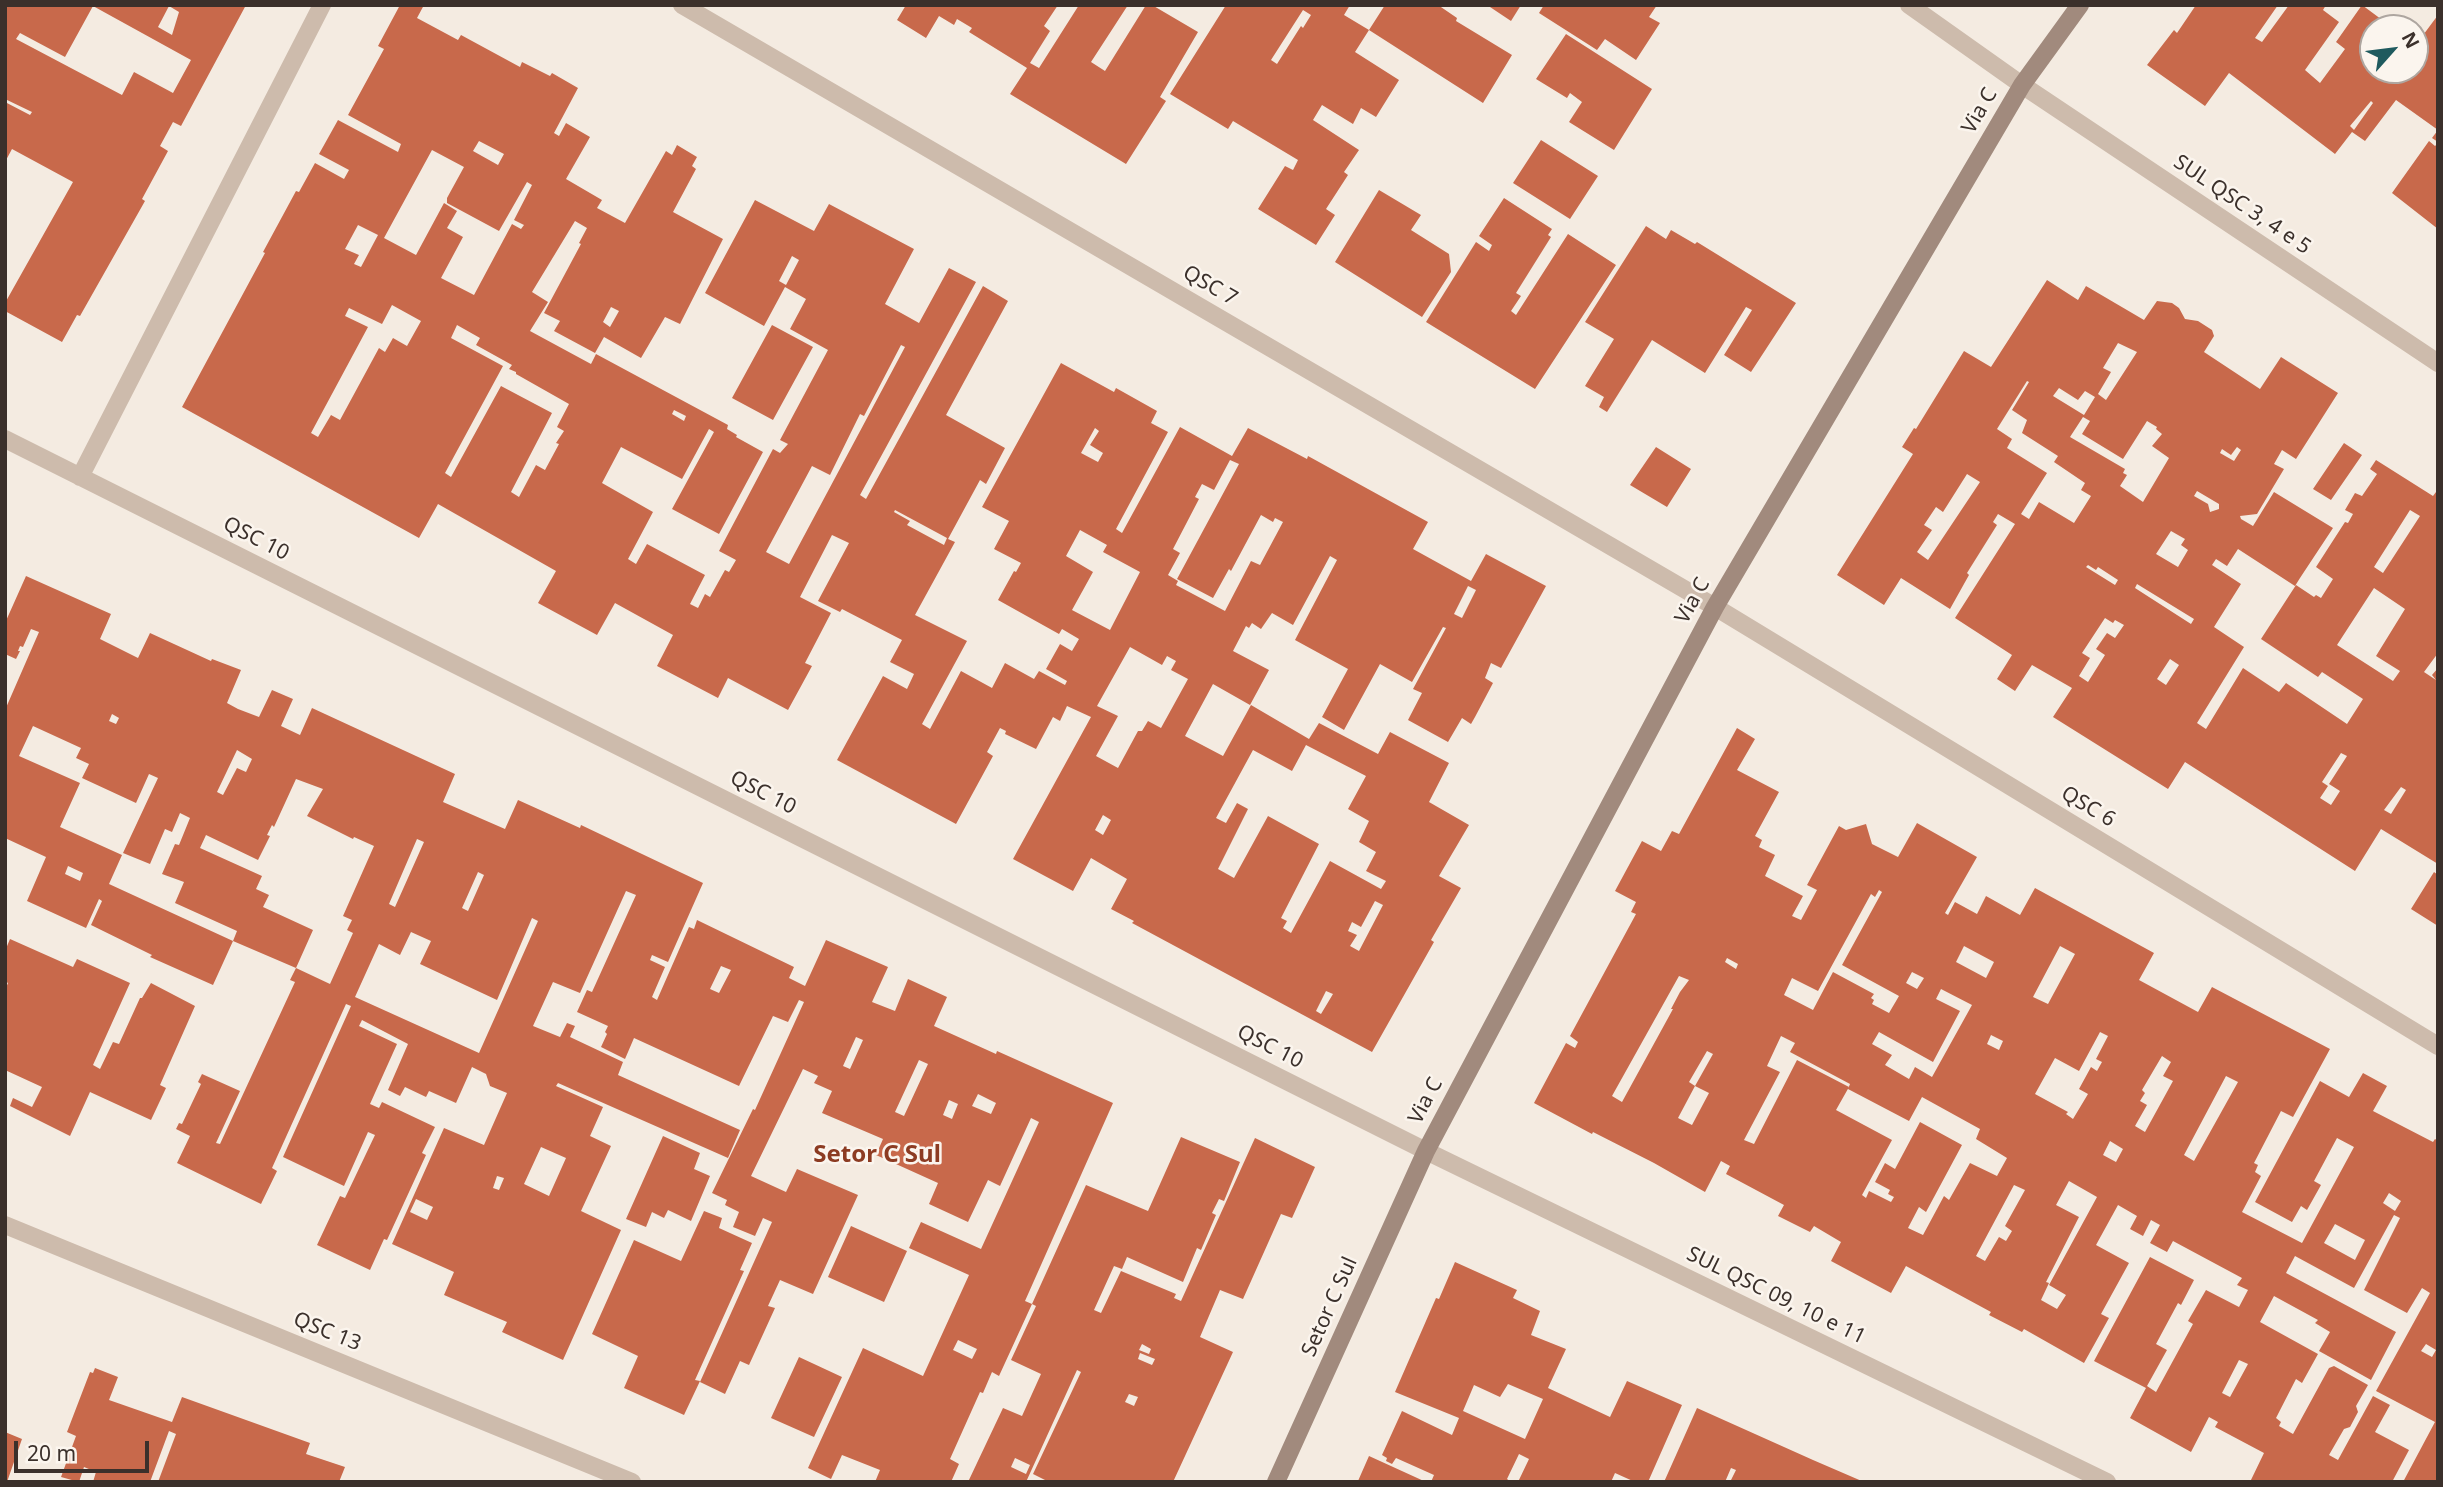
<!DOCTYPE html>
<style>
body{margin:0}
#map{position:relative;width:2443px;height:1487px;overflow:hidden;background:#f4ebe1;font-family:"Noto Sans",sans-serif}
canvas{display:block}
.frame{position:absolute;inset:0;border:7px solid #3b302b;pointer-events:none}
.north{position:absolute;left:2359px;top:14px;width:70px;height:70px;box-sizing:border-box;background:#fbf5ee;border:2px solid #aea6a0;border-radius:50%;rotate:62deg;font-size:19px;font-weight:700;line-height:28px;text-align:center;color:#3b302b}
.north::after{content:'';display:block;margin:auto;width:24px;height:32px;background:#1f5a5e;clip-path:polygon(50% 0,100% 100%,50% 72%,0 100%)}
.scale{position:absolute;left:14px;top:1441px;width:135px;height:32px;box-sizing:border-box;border:4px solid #3b302b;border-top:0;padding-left:9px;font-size:21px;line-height:24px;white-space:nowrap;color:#3b302b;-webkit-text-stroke:5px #fbf5ee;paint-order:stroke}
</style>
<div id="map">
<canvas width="2443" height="1487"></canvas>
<div class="frame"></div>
<div class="north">N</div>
<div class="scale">20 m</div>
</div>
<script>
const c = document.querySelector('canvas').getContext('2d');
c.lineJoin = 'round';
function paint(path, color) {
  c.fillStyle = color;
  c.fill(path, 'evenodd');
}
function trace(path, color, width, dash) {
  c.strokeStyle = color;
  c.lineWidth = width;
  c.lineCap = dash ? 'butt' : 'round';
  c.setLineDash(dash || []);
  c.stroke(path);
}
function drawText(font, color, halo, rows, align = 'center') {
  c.font = font + ' "Noto Sans",sans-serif';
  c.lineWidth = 5;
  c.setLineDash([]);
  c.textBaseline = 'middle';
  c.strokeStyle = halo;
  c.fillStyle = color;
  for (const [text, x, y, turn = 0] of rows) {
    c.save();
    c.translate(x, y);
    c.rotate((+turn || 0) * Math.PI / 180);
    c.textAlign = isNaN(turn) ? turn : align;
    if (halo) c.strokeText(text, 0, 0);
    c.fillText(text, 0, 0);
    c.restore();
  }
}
paint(new Path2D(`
 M 5,5 L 246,5 L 181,126 L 173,122 L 160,146 L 168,151 L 142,199 L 145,201 L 80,316 L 77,315 L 62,342 L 5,311 L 5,303 L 73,182 L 12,149 L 5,162 L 5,102 L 30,115 L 32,112 L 5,99 ZM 93,6 L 191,60 L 173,93 L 134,72 L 122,95 L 16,39 L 20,33 L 65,57 ZM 169,6 L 179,12 L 172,35 L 158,27 Z
 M 400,5 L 424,5 L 417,18 L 458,40 L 461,35 L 520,67 L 522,62 L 550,76 L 552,73 L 578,88 L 554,133 L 559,136 L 566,123 L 590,137 L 566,179 L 602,200 L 597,208 L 625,223 L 666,151 L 672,155 L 677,145 L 697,157 L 692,166 L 696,169 L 673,212 L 723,239 L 680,324 L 665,317 L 641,358 L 604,337 L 595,353 L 554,331 L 560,321 L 544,313 L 581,244 L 579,243 L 587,228 L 575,221 L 532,292 L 548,302 L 530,331 L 591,364 L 596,354 L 728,425 L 727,429 L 737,435 L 736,437 L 763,452 L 719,534 L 672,509 L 714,432 L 709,429 L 682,479 L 621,447 L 602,483 L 653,512 L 628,559 L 636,564 L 647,544 L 705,575 L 690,604 L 698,608 L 705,594 L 710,597 L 725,570 L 729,572 L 736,560 L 719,551 L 773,449 L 780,453 L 788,444 L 780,440 L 828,350 L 790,329 L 806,299 L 785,287 L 764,326 L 705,293 L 755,200 L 814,231 L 829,204 L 914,249 L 885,304 L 919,323 L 949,268 L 976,282 L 860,495 L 866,499 L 983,286 L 1008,301 L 946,415 L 1005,448 L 986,484 L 980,480 L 948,539 L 955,542 L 915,615 L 967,641 L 922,724 L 930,729 L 961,671 L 992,688 L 1005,663 L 1034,679 L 1039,671 L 1065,685 L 1067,681 L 1046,669 L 1060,644 L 1072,651 L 1079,639 L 1062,629 L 1059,634 L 998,600 L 1014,571 L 1016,572 L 1021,563 L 994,549 L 1009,521 L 982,507 L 1061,363 L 1114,392 L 1116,388 L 1157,411 L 1151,423 L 1168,432 L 1116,529 L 1122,533 L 1180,427 L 1232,456 L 1248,428 L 1307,459 L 1308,456 L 1428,522 L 1413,549 L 1471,581 L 1486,554 L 1546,586 L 1501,668 L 1491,663 L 1485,678 L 1493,683 L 1475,717 L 1471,724 L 1462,718 L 1448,742 L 1408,720 L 1422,693 L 1413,689 L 1446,628 L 1443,627 L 1412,682 L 1380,664 L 1344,730 L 1322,717 L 1348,669 L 1295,640 L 1337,560 L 1330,556 L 1293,625 L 1272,613 L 1261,629 L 1252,623 L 1249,628 L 1246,626 L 1233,651 L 1269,670 L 1250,705 L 1213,684 L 1185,736 L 1223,756 L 1251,705 L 1309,739 L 1319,723 L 1378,754 L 1390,732 L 1449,763 L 1429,802 L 1469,825 L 1439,876 L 1461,888 L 1431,940 L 1434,942 L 1372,1052 L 1132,923 L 1134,921 L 1111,909 L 1127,879 L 1091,858 L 1073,891 L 1013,859 L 1091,717 L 1067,706 L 1060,721 L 1053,717 L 1036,749 L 1005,734 L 1006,731 L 1000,728 L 987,752 L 993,756 L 956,824 L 837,760 L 883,676 L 907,689 L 914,674 L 890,662 L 902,640 L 842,609 L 840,612 L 818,601 L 849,543 L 832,535 L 800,597 L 831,613 L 805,663 L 812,666 L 788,710 L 728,678 L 718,698 L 657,666 L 673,635 L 615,603 L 597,635 L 538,603 L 556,571 L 438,504 L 419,538 L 182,407 L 265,253 L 263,252 L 296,191 L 299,192 L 315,163 L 344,179 L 349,170 L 319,154 L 338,120 L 398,152 L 401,144 L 348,115 L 384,49 L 378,46 ZM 479,141 L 504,154 L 498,165 L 473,151 ZM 432,150 L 464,167 L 447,198 L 447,203 L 499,231 L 527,182 L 532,185 L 514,220 L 524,225 L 521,229 L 512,224 L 474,295 L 441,278 L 463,237 L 447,228 L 457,211 L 444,203 L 416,255 L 384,238 ZM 358,225 L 378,235 L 361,267 L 354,264 L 359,255 L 345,249 ZM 792,256 L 799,260 L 786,285 L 779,281 ZM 392,305 L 421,321 L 407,346 L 393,338 L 385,352 L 379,348 L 340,420 L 331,415 L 318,437 L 311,433 L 368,327 L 345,316 L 349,308 L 382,324 ZM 611,307 L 619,311 L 610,327 L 603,322 ZM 457,325 L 480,338 L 476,345 L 512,365 L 509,369 L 516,372 L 516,374 L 569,404 L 557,427 L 564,431 L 556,443 L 559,444 L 545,470 L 536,465 L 519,497 L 511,492 L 552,413 L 501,386 L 451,477 L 445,473 L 503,366 L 451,338 ZM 901,345 L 905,347 L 789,564 L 766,552 L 812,466 L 830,475 L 860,414 L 864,416 ZM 674,410 L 686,416 L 684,421 L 672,414 ZM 1095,428 L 1099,431 L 1090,445 L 1103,453 L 1098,462 L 1081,453 ZM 1230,460 L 1239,464 L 1177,579 L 1213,598 L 1229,569 L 1231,571 L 1261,515 L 1273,522 L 1275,518 L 1283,522 L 1260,565 L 1251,561 L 1225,611 L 1176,585 L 1178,581 L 1168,575 L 1180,553 L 1173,549 L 1199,499 L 1195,497 L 1202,484 L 1214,490 ZM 895,510 L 947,538 L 944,545 L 907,525 L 910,521 L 894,512 ZM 1080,530 L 1107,545 L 1103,552 L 1140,572 L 1110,630 L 1072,610 L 1093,572 L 1066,556 ZM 1468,586 L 1476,590 L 1462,618 L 1454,614 ZM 1130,647 L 1162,665 L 1167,656 L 1176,661 L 1171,670 L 1188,679 L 1161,728 L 1148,721 L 1142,731 L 1138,731 L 1118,768 L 1096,756 L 1118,716 L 1097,706 ZM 1306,745 L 1366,776 L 1348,809 L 1369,821 L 1359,842 L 1376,852 L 1366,871 L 1386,881 L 1381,889 L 1330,861 L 1291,933 L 1283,928 L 1287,921 L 1281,918 L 1319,844 L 1268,816 L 1234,878 L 1218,869 L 1248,809 L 1237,803 L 1226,823 L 1216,818 L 1253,750 L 1292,771 ZM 1103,815 L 1111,820 L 1103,835 L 1095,830 ZM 1375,901 L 1383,905 L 1359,951 L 1350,946 L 1357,935 L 1348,931 L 1352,922 L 1361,927 ZM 1326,991 L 1333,994 L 1321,1014 L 1316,1011 Z
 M 906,5 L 1058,5 L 1044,26 L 1050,31 L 1030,63 L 1039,68 L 1079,5 L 1128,5 L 1091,62 L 1105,71 L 1146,5 L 1152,5 L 1198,32 L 1160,97 L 1166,101 L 1126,164 L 1010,94 L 1027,68 L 969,32 L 972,28 L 957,19 L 954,25 L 939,16 L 926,38 L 897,20 Z
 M 1226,5 L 1350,5 L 1344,15 L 1369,30 L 1355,52 L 1399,80 L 1376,117 L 1361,108 L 1353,124 L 1322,105 L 1313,120 L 1359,150 L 1344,172 L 1348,175 L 1326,209 L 1335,215 L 1316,245 L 1258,209 L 1285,166 L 1293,170 L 1298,160 L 1233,121 L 1228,129 L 1170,94 ZM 1303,10 L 1311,15 L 1303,28 L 1301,26 L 1277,64 L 1271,60 Z
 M 1385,5 L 1438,5 L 1457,18 L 1456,21 L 1512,55 L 1483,103 L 1369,30 Z
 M 1487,5 L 1521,5 L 1511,21 Z
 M 1544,5 L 1657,5 L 1649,17 L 1660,23 L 1636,60 L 1605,39 L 1597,50 L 1539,13 Z
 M 2196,5 L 2278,5 L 2255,38 L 2262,42 L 2289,5 L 2326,5 L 2323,10 L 2339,22 L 2305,70 L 2320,83 L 2345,49 L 2336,42 L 2362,5 L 2393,28 L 2373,28 L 2373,70 L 2415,70 L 2415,46 L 2438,15 L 2438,142 L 2432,138 L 2438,130 L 2396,100 L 2365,141 L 2352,132 L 2335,154 L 2229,73 L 2205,106 L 2147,65 L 2174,30 L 2177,33 ZM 2371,101 L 2373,103 L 2354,130 L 2350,126 Z
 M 1566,34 L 1652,89 L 1614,150 L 1569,122 L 1582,102 L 1570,93 L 1567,98 L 1536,79 Z
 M 1541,140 L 1598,176 L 1570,219 L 1513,183 Z
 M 2429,141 L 2435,146 L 2438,143 L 2438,229 L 2392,193 Z
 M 1379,190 L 1421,215 L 1411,230 L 1449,254 L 1451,272 L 1422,317 L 1335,262 Z
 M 1504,198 L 1552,229 L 1548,235 L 1551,237 L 1516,293 L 1521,296 L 1511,311 L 1516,315 L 1568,234 L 1616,265 L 1535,389 L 1426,322 L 1476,242 L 1489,251 L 1492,245 L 1479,236 Z
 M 1646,226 L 1666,239 L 1671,230 L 1695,244 L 1697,242 L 1796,303 L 1751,372 L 1724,355 L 1752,310 L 1746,307 L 1705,373 L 1652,340 L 1607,412 L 1599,407 L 1604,397 L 1585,386 L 1614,339 L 1585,322 Z
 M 2047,280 L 2078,300 L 2086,286 L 2144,320 L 2157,301 L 2172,303 L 2179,308 L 2185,319 L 2198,321 L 2212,330 L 2214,336 L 2204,352 L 2260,389 L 2281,357 L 2338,393 L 2296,459 L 2282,450 L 2274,464 L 2284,469 L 2257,514 L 2240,516 L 2241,519 L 2253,526 L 2274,492 L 2333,528 L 2300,578 L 2295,586 L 2238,549 L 2227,566 L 2216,559 L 2212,565 L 2241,584 L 2214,627 L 2244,647 L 2197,723 L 2206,729 L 2243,668 L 2279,692 L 2286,683 L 2347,724 L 2363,699 L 2322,672 L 2318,677 L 2261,639 L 2296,585 L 2314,597 L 2316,595 L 2321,598 L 2333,579 L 2316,567 L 2345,522 L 2348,523 L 2353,514 L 2345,510 L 2355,493 L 2362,496 L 2377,474 L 2370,469 L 2376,460 L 2433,496 L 2436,492 L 2438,494 L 2438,653 L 2424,672 L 2436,680 L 2432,675 L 2438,668 L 2438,864 L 2381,829 L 2355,871 L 2185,762 L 2168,789 L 2053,717 L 2072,688 L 2032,665 L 2015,691 L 1997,679 L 2012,655 L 1955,618 L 2015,524 L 1998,514 L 1993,522 L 1997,525 L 1967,573 L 1969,575 L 1950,609 L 1901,578 L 1884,605 L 1837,575 L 1913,454 L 1902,447 L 1914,428 L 1916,429 L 1964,351 L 1991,367 ZM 2118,343 L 2137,352 L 2106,400 L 2098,394 L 2111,372 L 2103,368 ZM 2027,381 L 2029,382 L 2012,410 L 2027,420 L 2022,433 L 2058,456 L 2054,462 L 2085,483 L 2081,490 L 2091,496 L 2074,523 L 2039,502 L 2029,519 L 2021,514 L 2047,473 L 2007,448 L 2012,439 L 1997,429 ZM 2059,388 L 2078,400 L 2085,391 L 2095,397 L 2084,415 L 2053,396 ZM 2083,417 L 2090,421 L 2082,434 L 2123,459 L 2147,421 L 2157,427 L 2156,429 L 2162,434 L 2152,446 L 2169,458 L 2143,502 L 2120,486 L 2127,475 L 2123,473 L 2125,469 L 2070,437 ZM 2237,447 L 2241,450 L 2234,461 L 2220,453 L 2222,449 L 2231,455 ZM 1967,474 L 1980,482 L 1928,560 L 1917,552 L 1932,530 L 1924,525 L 1936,507 L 1943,512 ZM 2197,491 L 2219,504 L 2219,509 L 2210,512 L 2208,504 L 2194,496 ZM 2410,510 L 2420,516 L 2383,573 L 2374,567 ZM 2171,531 L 2185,539 L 2181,545 L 2188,550 L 2178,567 L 2156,554 ZM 2088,565 L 2096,570 L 2098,567 L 2118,580 L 2115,585 L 2086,567 ZM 2137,584 L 2194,619 L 2191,624 L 2135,588 ZM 2374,588 L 2405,609 L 2376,656 L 2400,671 L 2393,681 L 2337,645 ZM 2105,618 L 2113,623 L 2115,620 L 2124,625 L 2115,638 L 2107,633 L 2096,649 L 2105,655 L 2088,682 L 2079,676 L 2090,658 L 2082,653 ZM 2170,659 L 2179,665 L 2166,685 L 2157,679 ZM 2341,753 L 2347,756 L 2329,784 L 2340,791 L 2331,805 L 2320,798 L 2328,786 L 2322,782 ZM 2401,787 L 2406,790 L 2391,814 L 2384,810 Z
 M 772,325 L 813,347 L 773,420 L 732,398 Z
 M 2344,443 L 2362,455 L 2331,500 L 2313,489 Z
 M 1656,447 L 1691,469 L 1667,507 L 1630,485 Z
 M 26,576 L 111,614 L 100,639 L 138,658 L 150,633 L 211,661 L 212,659 L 241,670 L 227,703 L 238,709 L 259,717 L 272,690 L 293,699 L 281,726 L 300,735 L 312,708 L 455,774 L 443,802 L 505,829 L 518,800 L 580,828 L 581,825 L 703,883 L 668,962 L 652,955 L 650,960 L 665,967 L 652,997 L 657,1000 L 689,927 L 694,929 L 697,920 L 794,967 L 789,978 L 805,986 L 826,940 L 888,967 L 872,1002 L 895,1011 L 908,979 L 947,997 L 934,1026 L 996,1054 L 997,1051 L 1113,1103 L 1025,1301 L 1032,1304 L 1086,1185 L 1148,1211 L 1181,1137 L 1240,1162 L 1224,1201 L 1219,1199 L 1212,1213 L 1216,1215 L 1201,1250 L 1197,1248 L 1183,1282 L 1127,1257 L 1122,1269 L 1114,1266 L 1094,1310 L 1101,1313 L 1121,1271 L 1176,1294 L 1174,1298 L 1181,1301 L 1255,1138 L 1315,1167 L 1292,1218 L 1281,1214 L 1243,1299 L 1220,1290 L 1200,1337 L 1233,1352 L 1173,1482 L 1049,1482 L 1033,1474 L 1081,1372 L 1077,1370 L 1026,1482 L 968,1482 L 1003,1408 L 1022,1416 L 1041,1374 L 1011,1360 L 1036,1306 L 1032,1304 L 999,1376 L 992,1372 L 983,1393 L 980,1392 L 950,1459 L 959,1464 L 951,1482 L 875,1482 L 880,1470 L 842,1455 L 831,1479 L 808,1468 L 863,1348 L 923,1376 L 969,1275 L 909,1248 L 914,1237 L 921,1222 L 981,1249 L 1039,1122 L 1031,1118 L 1000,1186 L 988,1180 L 968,1222 L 929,1204 L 938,1183 L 876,1155 L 883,1139 L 822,1113 L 832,1091 L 814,1083 L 818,1076 L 803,1069 L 751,1176 L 786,1192 L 797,1169 L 858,1195 L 813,1294 L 780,1280 L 768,1306 L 775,1308 L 749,1365 L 740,1361 L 725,1394 L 700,1382 L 772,1222 L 763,1218 L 755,1236 L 733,1227 L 739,1212 L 725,1205 L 727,1200 L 712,1193 L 753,1109 L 755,1110 L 804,1002 L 799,1000 L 788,1022 L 773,1016 L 739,1086 L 634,1038 L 625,1059 L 601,1047 L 607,1034 L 605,1032 L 608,1026 L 577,1012 L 587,990 L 592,992 L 636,895 L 626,891 L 580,993 L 553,982 L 533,1026 L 560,1037 L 567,1023 L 575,1026 L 570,1037 L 623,1062 L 618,1075 L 740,1130 L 728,1158 L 558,1083 L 556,1086 L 603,1107 L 590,1136 L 611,1146 L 581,1211 L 621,1230 L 563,1360 L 502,1332 L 507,1322 L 444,1295 L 454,1272 L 392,1244 L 444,1128 L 484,1145 L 507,1093 L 490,1086 L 486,1074 L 472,1067 L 456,1103 L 429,1091 L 426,1097 L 405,1087 L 400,1096 L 388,1090 L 408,1044 L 362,1020 L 359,1026 L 397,1044 L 370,1104 L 379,1108 L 382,1102 L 435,1127 L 422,1153 L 426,1155 L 387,1240 L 384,1239 L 370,1270 L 317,1245 L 340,1196 L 345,1198 L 375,1135 L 368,1132 L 344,1186 L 283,1157 L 351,1006 L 346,1004 L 272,1168 L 277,1171 L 261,1204 L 177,1163 L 190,1136 L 176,1129 L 179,1123 L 182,1124 L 201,1084 L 198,1082 L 202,1074 L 240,1091 L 216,1143 L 220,1144 L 295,982 L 290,980 L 296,968 L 330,984 L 353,933 L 347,930 L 352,920 L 343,916 L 374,846 L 354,837 L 353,839 L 307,816 L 323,789 L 296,779 L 274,827 L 272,825 L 267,835 L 270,836 L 258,860 L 206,835 L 200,848 L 262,876 L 256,889 L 269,895 L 263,907 L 313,930 L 296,968 L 233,941 L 237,931 L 175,903 L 184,882 L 162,874 L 175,844 L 179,845 L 190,818 L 180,813 L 172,832 L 165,829 L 150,864 L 123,853 L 158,778 L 149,774 L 136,803 L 82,778 L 89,764 L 76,758 L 81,748 L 33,726 L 19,756 L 80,783 L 60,827 L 122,855 L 109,884 L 233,941 L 213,985 L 150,957 L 152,955 L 91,925 L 102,901 L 99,899 L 86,928 L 27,901 L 46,857 L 5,838 L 5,710 L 39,632 L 31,629 L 23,647 L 20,646 L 18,651 L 20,651 L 16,659 L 5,654 L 5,623 ZM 112,714 L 119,718 L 116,724 L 109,721 ZM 237,750 L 252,759 L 246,772 L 237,768 L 223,795 L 217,792 ZM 417,839 L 424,842 L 395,907 L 389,904 ZM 68,866 L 83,873 L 80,881 L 65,874 ZM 478,872 L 484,875 L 468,911 L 462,908 ZM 532,918 L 538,921 L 479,1053 L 355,997 L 379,944 L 400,955 L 411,932 L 431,941 L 420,964 L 497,1000 ZM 721,966 L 731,970 L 719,993 L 710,989 ZM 856,1037 L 863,1040 L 850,1069 L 843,1066 ZM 919,1060 L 928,1064 L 904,1116 L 895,1112 ZM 978,1094 L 996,1103 L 991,1114 L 972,1106 ZM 949,1100 L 958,1104 L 952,1119 L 943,1115 ZM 541,1147 L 566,1158 L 549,1196 L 524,1184 ZM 497,1176 L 504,1178 L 499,1190 L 493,1188 ZM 416,1199 L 433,1207 L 427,1220 L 410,1212 ZM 958,1340 L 977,1349 L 972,1359 L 953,1350 ZM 1142,1344 L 1151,1349 L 1149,1354 L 1139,1350 ZM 1140,1353 L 1155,1359 L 1152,1365 L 1138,1359 ZM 1129,1394 L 1138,1397 L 1134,1406 L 1125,1402 ZM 1015,1458 L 1030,1465 L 1026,1474 L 1011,1467 Z
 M 1737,728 L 1755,739 L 1737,770 L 1779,792 L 1755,836 L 1762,840 L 1759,847 L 1775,855 L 1765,876 L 1803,896 L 1792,916 L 1801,920 L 1817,890 L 1807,885 L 1839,826 L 1846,830 L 1866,824 L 1872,844 L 1898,857 L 1917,823 L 1977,857 L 1945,913 L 1948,915 L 1955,902 L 1977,914 L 1986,896 L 2020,915 L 2035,888 L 2154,953 L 2139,980 L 2198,1012 L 2212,987 L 2330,1049 L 2293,1117 L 2281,1111 L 2254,1163 L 2258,1165 L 2255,1172 L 2261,1176 L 2242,1212 L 2302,1243 L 2354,1147 L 2337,1138 L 2314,1181 L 2321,1185 L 2307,1210 L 2301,1206 L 2292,1222 L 2255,1202 L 2320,1081 L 2349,1097 L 2363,1073 L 2387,1086 L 2373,1111 L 2433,1142 L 2435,1139 L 2438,1141 L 2438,1482 L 2403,1482 L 2435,1422 L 2376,1391 L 2430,1293 L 2422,1288 L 2407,1313 L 2364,1290 L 2400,1218 L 2394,1215 L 2354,1288 L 2295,1256 L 2286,1273 L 2396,1332 L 2371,1380 L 2319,1351 L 2330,1332 L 2315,1323 L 2318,1320 L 2274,1296 L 2260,1322 L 2318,1354 L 2302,1383 L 2296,1379 L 2276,1418 L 2281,1422 L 2279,1426 L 2293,1434 L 2329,1368 L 2334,1366 L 2368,1385 L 2356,1406 L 2358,1412 L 2350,1427 L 2344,1429 L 2329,1455 L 2338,1460 L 2373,1396 L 2390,1405 L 2375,1432 L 2409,1450 L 2392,1482 L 2250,1482 L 2264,1453 L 2215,1427 L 2218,1422 L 2209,1417 L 2191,1452 L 2130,1418 L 2146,1388 L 2094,1361 L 2150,1257 L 2194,1280 L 2181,1305 L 2178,1303 L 2156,1344 L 2167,1350 L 2147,1386 L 2156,1392 L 2193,1324 L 2188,1321 L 2206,1290 L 2239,1307 L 2248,1290 L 2237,1285 L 2242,1278 L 2173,1241 L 2167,1252 L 2150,1243 L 2160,1225 L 2151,1220 L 2143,1236 L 2130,1229 L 2137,1216 L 2118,1205 L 2096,1245 L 2129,1263 L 2101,1314 L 2109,1318 L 2084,1363 L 2024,1329 L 2022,1332 L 1989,1315 L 1991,1312 L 1906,1266 L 1891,1293 L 1831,1261 L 1841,1242 L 1814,1226 L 1810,1232 L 1778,1216 L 1784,1205 L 1726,1174 L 1730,1166 L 1721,1161 L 1705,1192 L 1654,1163 L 1593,1132 L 1592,1134 L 1534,1103 L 1566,1043 L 1575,1048 L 1578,1042 L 1570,1036 L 1636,914 L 1631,912 L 1636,902 L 1615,891 L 1642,841 L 1661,851 L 1672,831 L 1679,834 ZM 1879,890 L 1882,892 L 1842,965 L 1899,996 L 1889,1013 L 1872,1004 L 1874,1000 L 1871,998 L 1874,994 L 1833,972 L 1813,1010 L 1784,995 L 1792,978 L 1818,991 L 1871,894 L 1875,897 ZM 1964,946 L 1994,962 L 1986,978 L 1956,962 ZM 2060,946 L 2075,954 L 2048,1004 L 2033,997 ZM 1727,958 L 1738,964 L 1736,969 L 1725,962 ZM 1912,972 L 1924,978 L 1917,989 L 1906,983 ZM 1679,976 L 1689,980 L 1680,992 L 1671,1009 L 1673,1009 L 1622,1102 L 1612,1096 ZM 1941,989 L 1972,1005 L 1932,1077 L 1915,1067 L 1909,1079 L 1885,1065 L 1892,1055 L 1872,1044 L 1879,1032 L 1933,1062 L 1960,1011 L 1936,999 ZM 2100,1032 L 2108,1036 L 2096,1059 L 2102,1062 L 2097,1071 L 2091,1067 L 2079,1089 L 2088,1094 L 2073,1119 L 2066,1114 L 2068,1112 L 2035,1094 L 2055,1058 L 2079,1071 ZM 1991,1035 L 2003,1041 L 1999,1050 L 1987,1044 ZM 1781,1036 L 1795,1043 L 1790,1052 L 1850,1084 L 1848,1089 L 1909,1121 L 1922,1097 L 1980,1129 L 1976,1139 L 2007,1158 L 1997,1176 L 1970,1163 L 1949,1200 L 1944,1196 L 1923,1235 L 1908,1228 L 1919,1207 L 1926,1212 L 1962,1145 L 1920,1122 L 1895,1169 L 1885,1163 L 1875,1182 L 1890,1190 L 1888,1194 L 1894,1197 L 1891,1202 L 1869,1191 L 1866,1198 L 1862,1195 L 1892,1140 L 1836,1110 L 1849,1087 L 1797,1060 L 1754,1144 L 1744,1140 L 1780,1072 L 1767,1066 ZM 1707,1051 L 1713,1054 L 1695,1086 L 1689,1082 ZM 2162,1056 L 2171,1062 L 2163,1076 L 2173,1081 L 2145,1132 L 2135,1126 L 2147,1105 L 2140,1101 L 2145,1093 L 2142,1090 ZM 2226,1076 L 2238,1082 L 2194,1161 L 2184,1155 ZM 1695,1086 L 1709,1093 L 1692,1125 L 1678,1118 ZM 2110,1141 L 2123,1149 L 2116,1162 L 2103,1155 ZM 2069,1181 L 2097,1197 L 2049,1285 L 2066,1295 L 2057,1309 L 2041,1300 L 2049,1283 L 2046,1282 L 2079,1217 L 2056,1205 ZM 2014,1185 L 2025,1190 L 2005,1226 L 2012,1231 L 2006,1241 L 1999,1237 L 1985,1261 L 1976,1256 ZM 2389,1193 L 2401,1201 L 2395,1211 L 2383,1203 ZM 2335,1224 L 2365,1240 L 2355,1260 L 2324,1243 ZM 2426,1344 L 2436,1350 L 2432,1357 L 2421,1351 ZM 2239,1360 L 2248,1364 L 2230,1397 L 2222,1393 Z
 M 2434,872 L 2438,875 L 2438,926 L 2411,909 Z
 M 10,939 L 73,967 L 77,959 L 130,983 L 93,1065 L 100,1069 L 113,1042 L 119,1044 L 140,998 L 142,998 L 151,983 L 195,1006 L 160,1085 L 166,1088 L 151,1120 L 90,1092 L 70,1136 L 10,1106 L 13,1098 L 32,1107 L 42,1087 L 5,1070 L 5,990 L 8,983 L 5,981 L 5,951 Z
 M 663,1136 L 700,1153 L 694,1169 L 710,1176 L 691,1221 L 668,1210 L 664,1218 L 652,1212 L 646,1227 L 626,1219 Z
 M 704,1211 L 722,1218 L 719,1228 L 752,1243 L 740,1270 L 744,1271 L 695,1380 L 700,1381 L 684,1415 L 624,1388 L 638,1356 L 592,1334 L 634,1240 L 681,1261 Z
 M 851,1226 L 907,1251 L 884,1302 L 828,1277 Z
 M 1455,1262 L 1517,1290 L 1513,1298 L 1540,1311 L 1531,1335 L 1566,1349 L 1548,1388 L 1610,1417 L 1627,1381 L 1682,1405 L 1648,1482 L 1635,1482 L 1615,1473 L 1611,1482 L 1518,1482 L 1529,1459 L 1519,1454 L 1507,1479 L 1511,1482 L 1431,1482 L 1434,1475 L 1396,1458 L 1392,1464 L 1386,1461 L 1387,1458 L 1382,1455 L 1402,1411 L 1452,1435 L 1459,1418 L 1395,1392 L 1436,1298 L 1439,1299 ZM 1508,1384 L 1543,1399 L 1525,1439 L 1463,1411 L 1474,1385 L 1500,1397 Z
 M 799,1357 L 842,1377 L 814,1437 L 771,1418 Z
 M 95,1368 L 118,1377 L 109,1400 L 172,1422 L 182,1397 L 310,1443 L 306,1454 L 345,1467 L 339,1482 L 158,1482 L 176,1434 L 169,1431 L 150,1482 L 93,1482 L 96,1472 L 84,1467 L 79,1482 L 61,1477 L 76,1436 L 67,1432 L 90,1372 L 93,1373 Z
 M 1697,1408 L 1813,1460 L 1864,1482 L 1730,1482 L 1736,1470 L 1731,1468 L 1725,1482 L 1664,1482 Z
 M 5,1432 L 22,1439 L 7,1482 L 5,1482 Z
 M 1369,1456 L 1426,1482 L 1360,1482 L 1358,1481 Z`), '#c8694b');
trace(new Path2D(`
 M 682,5 L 1715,607 L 2438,1046
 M 1909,5 L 2022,85 L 2438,363
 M 5,439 L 1426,1151 L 2107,1482
 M 80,477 L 322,5
 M 5,1225 L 632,1482`), '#cdbbac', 18);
trace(new Path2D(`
 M 1276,1482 L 1426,1151 L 1715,607 L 2022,85 L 2080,5`), '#a18a7d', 18);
drawText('21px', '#3b302b', '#fbf5ee', [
 ["Via C",1980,111,-60],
 ["SUL QSC 3, 4 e 5",2242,205,34],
 ["QSC 7",1210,286,30],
 ["QSC 10",256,539,27],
 ["Via C",1693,601,-61],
 ["QSC 10",763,793,27],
 ["QSC 6",2088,807,31],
 ["QSC 10",1270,1047,27],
 ["Via C",1426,1101,-62],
 ["SUL QSC 09, 10 e 11",1776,1296,26],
 ["Setor C Sul",1330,1307,-66],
 ["QSC 13",327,1332,22]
]);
drawText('bold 24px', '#8c3b22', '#fbf5ee', [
 ["Setor C Sul",877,1155]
]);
</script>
